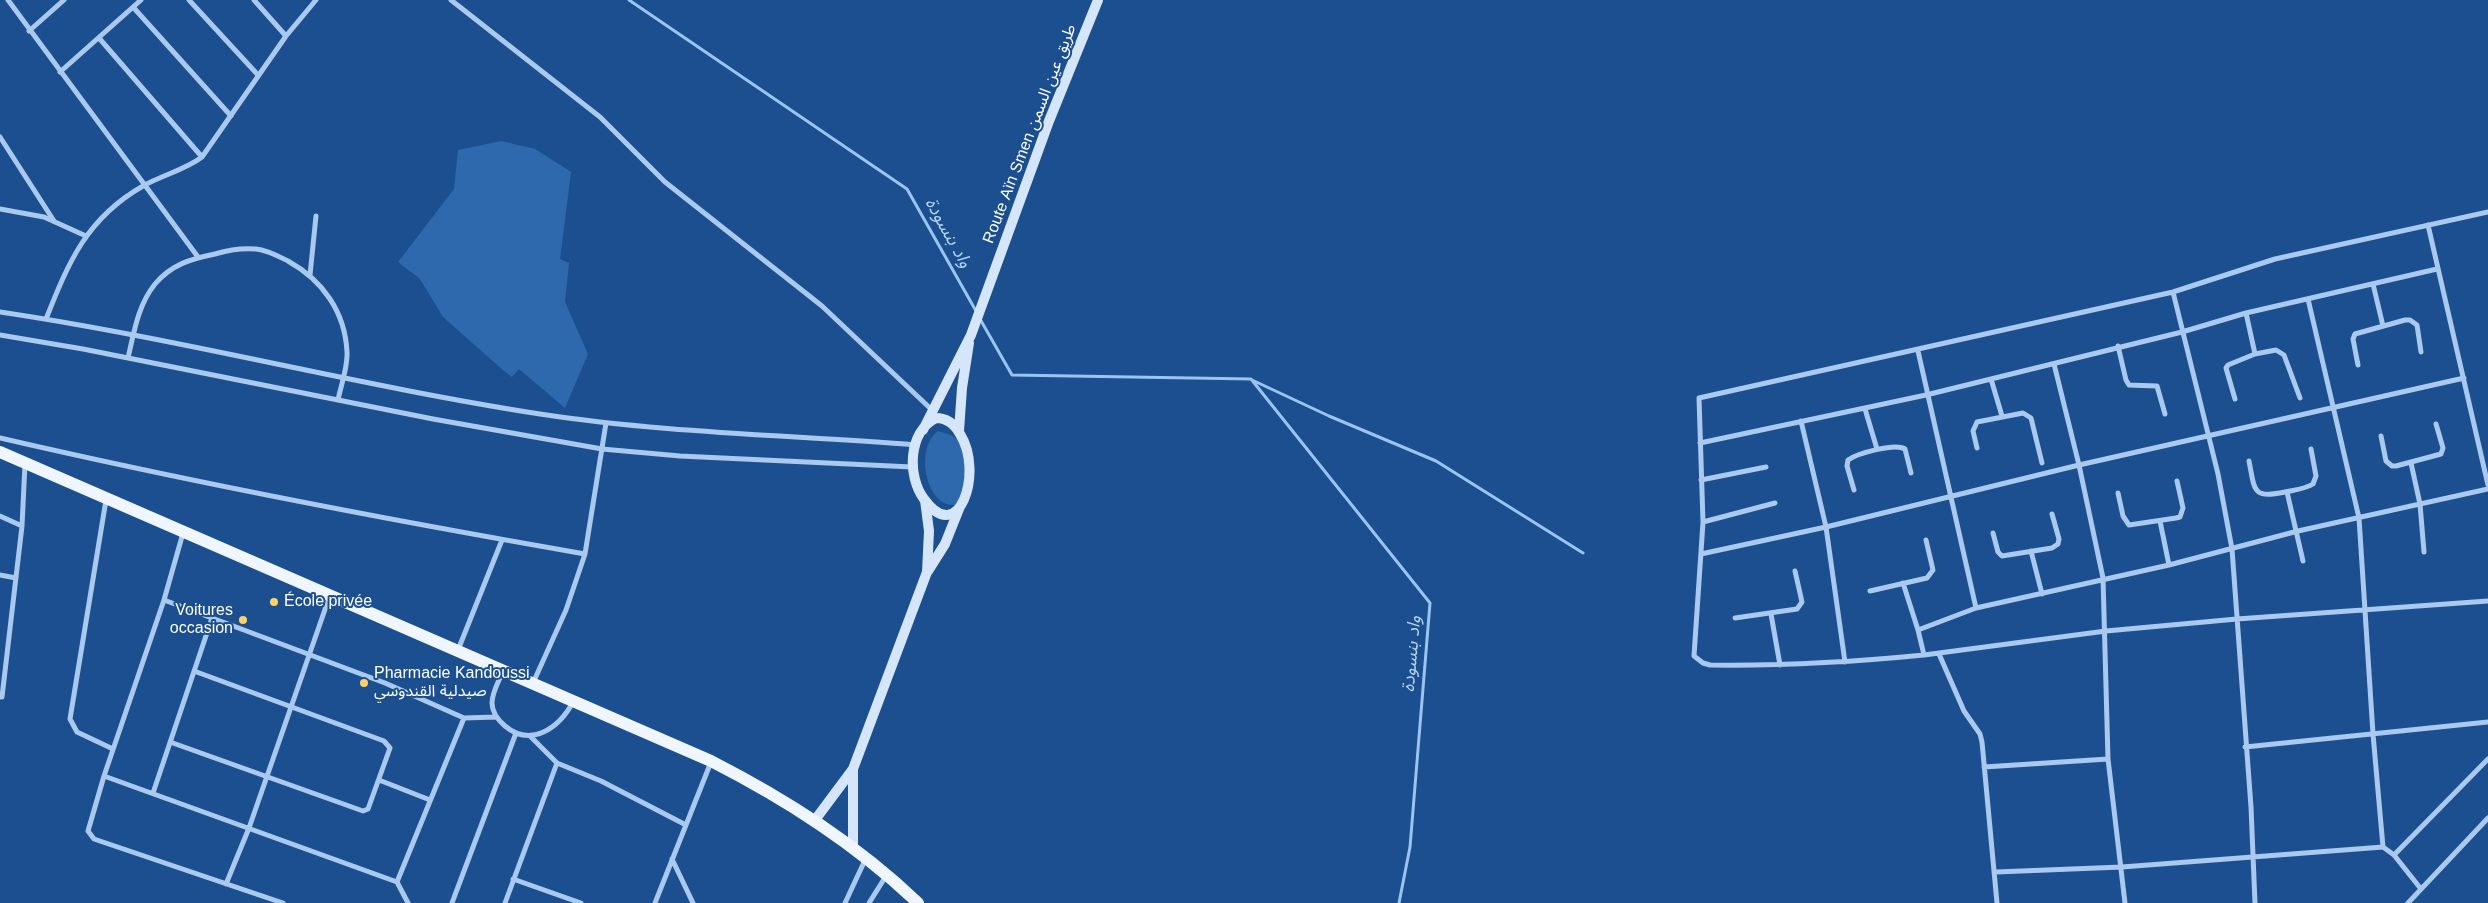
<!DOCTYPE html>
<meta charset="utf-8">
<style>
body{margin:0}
canvas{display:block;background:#1b4f8f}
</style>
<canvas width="2488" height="903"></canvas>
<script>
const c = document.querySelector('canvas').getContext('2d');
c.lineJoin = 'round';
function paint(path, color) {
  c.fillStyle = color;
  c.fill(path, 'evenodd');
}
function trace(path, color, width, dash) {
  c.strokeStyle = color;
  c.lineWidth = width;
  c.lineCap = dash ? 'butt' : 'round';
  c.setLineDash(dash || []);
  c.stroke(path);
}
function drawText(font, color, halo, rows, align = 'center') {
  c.font = font + ' Helvetica,"Noto Sans Arabic",sans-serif';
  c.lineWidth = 4;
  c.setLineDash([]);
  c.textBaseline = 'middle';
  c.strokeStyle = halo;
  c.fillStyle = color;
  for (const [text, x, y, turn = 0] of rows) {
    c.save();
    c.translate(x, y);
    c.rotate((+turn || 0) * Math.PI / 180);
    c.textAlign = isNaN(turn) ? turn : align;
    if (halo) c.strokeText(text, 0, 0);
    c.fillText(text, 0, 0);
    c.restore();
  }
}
paint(new Path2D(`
 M 501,141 L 535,149 L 571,172 L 560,259 L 569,263 L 565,302 L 588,354 L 565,408 L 519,369 L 512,377 L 504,371 L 443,317 L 420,279 L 398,262 L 454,189 L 458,150 Z
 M 938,431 L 951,435 L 962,443 L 969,478 L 959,504 C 927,513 913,449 938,431 Z`), '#2e69ad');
trace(new Path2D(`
 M 629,0 L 907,189 L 976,311
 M 980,319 L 1012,375 L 1251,379 L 1430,603 L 1410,847 L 1399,903
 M 1252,380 L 1329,416 L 1436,461 L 1583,553`), '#9cc4f0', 3);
trace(new Path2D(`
 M 8,0 L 198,257
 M 189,0 L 258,75
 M 254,0 L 286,36
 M 451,0 L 600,117 L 665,182 L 822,306 L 932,410
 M 133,7 L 231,116
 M 29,31 L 64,0
 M 99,38 L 202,157
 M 60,72 L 141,0
 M 0,137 L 54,221
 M 0,209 L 44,217 L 86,236
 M 2488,212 L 2275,259 L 2173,292 L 1699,398 L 1703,522 L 1694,656 L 1703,663 L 1710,665 C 1782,666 1853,662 1924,655 L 1918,630 L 1976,608 L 2169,565 L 2298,531 L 2488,489
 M 2428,225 L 2488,485
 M 310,275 L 316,216
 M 2373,284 L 2383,326
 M 2173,292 L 2218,474 L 2232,549 L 2251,807 L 2255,903
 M 2308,299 L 2359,518 L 2373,734 L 2383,847 L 2394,855 L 2421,889
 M 0,312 C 181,339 359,386 540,414 C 664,433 790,435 916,445
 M 2246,313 L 2255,354
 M 46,319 C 69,261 87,218 143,186 C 162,175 185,170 202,157 L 286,36 L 316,0
 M 0,335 L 83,349 L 433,419 L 602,449 L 680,456 L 912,467
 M 2118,346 L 2126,380 L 2129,385 L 2157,386 L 2165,414
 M 1918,351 L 1976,608
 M 128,358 C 134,332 138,305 155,284 C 172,264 191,259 215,254 C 228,250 242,248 256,249 C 267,250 278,256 288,261 C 322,280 345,311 347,352 C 348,367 341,385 338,400
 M 2054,364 L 2079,465 L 2103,578 L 2108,759 L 2125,903
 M 2358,365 L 2353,339 L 2355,334 L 2405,320 L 2410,320 L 2417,325 L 2421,352
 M 1991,379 L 2002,416
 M 2235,399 L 2226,368 L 2228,365 L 2255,354 L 2276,350 L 2284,355 L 2300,398
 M 1865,409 L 1877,449
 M 1801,421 L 1826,527 L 1845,662
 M 2381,436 L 2386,461 L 2392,466 L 2396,466 L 2441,454 L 2443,448 L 2436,424
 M 0,438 C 194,483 389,520 585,554
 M 1700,443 L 1926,395 L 2182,332 L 2246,313 L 2437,269
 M 1977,448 L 1973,431 L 1977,422 L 2023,413 L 2031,418 L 2042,463
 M 2249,461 C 2255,491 2252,499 2285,492 C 2294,490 2305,489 2313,484 L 2316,476 L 2311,449
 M 2411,463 L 2420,504 L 2424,552
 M 1701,480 L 1766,467
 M 1854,490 L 1847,466 L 1848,460 C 1858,453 1895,443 1905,449 L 1911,473
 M 2287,492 L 2303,561
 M 2118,493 L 2123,516 L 2129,525 L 2176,518 L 2180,517 L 2183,508 L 2177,481
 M 106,500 L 70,719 L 77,732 L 113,749
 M 0,516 L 22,526
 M 2160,521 L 2169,565
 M 1703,522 L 1775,503
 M 183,533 L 164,600 L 104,776 L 88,831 L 94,839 L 283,903
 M 1993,533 L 1998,552 L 2002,556 L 2052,548 L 2058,544 L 2059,539 L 2052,514
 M 2031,551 L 2042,594
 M 1701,554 L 1826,527 L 2079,465 L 2464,378
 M 0,575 L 16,578
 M 1903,583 L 1918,630
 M 1870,591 L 1927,578 L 1933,570 L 1926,540
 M 164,600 L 385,683 L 464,718 L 496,717
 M 1771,614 L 1780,665
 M 1735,618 L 1797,609 L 1802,602 L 1795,571
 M 458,650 L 502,540
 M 1939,654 L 1964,711 L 1980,734 L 1982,742 L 1997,903
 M 1924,655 L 2106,631 L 2237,619 L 2488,601
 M 503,671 C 499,681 492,692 492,703 C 492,713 498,720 505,726 C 531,748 559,728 573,702
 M 533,683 L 566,610 L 585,554 L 606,423
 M 0,697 L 2,697 L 22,526 L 25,464
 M 531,737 L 557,763 L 601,781 L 686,825
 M 170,742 L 363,811 L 368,809 L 390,748 L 384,741 L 194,671
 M 2245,747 L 2488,722
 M 1984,767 L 2108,759
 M 104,776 L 397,882 L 408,903
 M 379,780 L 430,800
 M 153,793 L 212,618
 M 2394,855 L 2488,759
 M 672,859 L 693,903
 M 1996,872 L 2122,867 L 2383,847
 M 513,879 L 581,903
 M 397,882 L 464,718
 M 226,884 L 249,828 L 330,595
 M 452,903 L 516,733
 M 505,903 L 557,763
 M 655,903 L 711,762
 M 845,903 L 866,858
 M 869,903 L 886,876
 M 2408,903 L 2488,818`), '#a9c9ee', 5);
trace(new Path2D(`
 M 936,418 C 947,418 955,425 960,434 C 984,472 959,548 924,499 C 907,476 908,432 936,418 Z
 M 923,430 L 971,335 L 1049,121 L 1098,0
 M 959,431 L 962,388 L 969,343
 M 928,571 L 945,544 L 959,509
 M 815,820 L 853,769 L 927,572 L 929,531 L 925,500
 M 853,847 L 853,769`), '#d6e6fa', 10);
trace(new Path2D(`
 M 0,452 L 711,761 C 787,800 856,844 918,903`), '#f0f6ff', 12);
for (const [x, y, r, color] of [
 [274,602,5,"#ffd166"],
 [243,620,5,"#ffd166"],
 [364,683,5,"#ffd166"]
]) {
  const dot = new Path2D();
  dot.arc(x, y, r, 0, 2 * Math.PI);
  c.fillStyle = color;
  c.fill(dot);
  trace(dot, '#1b4f8f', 2);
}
drawText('16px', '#fff', '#1b4f8f', [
 ["Route Aïn Smen طريق عين السمن",1030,134,-69]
]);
drawText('16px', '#fff', '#1b4f8f', [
 ["École privée",284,602],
 ["Voitures",233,611,"right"],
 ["occasion",233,629,"right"],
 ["Pharmacie Kandoussi",374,674],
 ["صيدلية القندوسي",374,692]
], 'left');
drawText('italic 18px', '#b5d3f5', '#1b4f8f', [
 ["واد بنسودة",948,233,61],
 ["واد بنسودة",1412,654,-85]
]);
</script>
